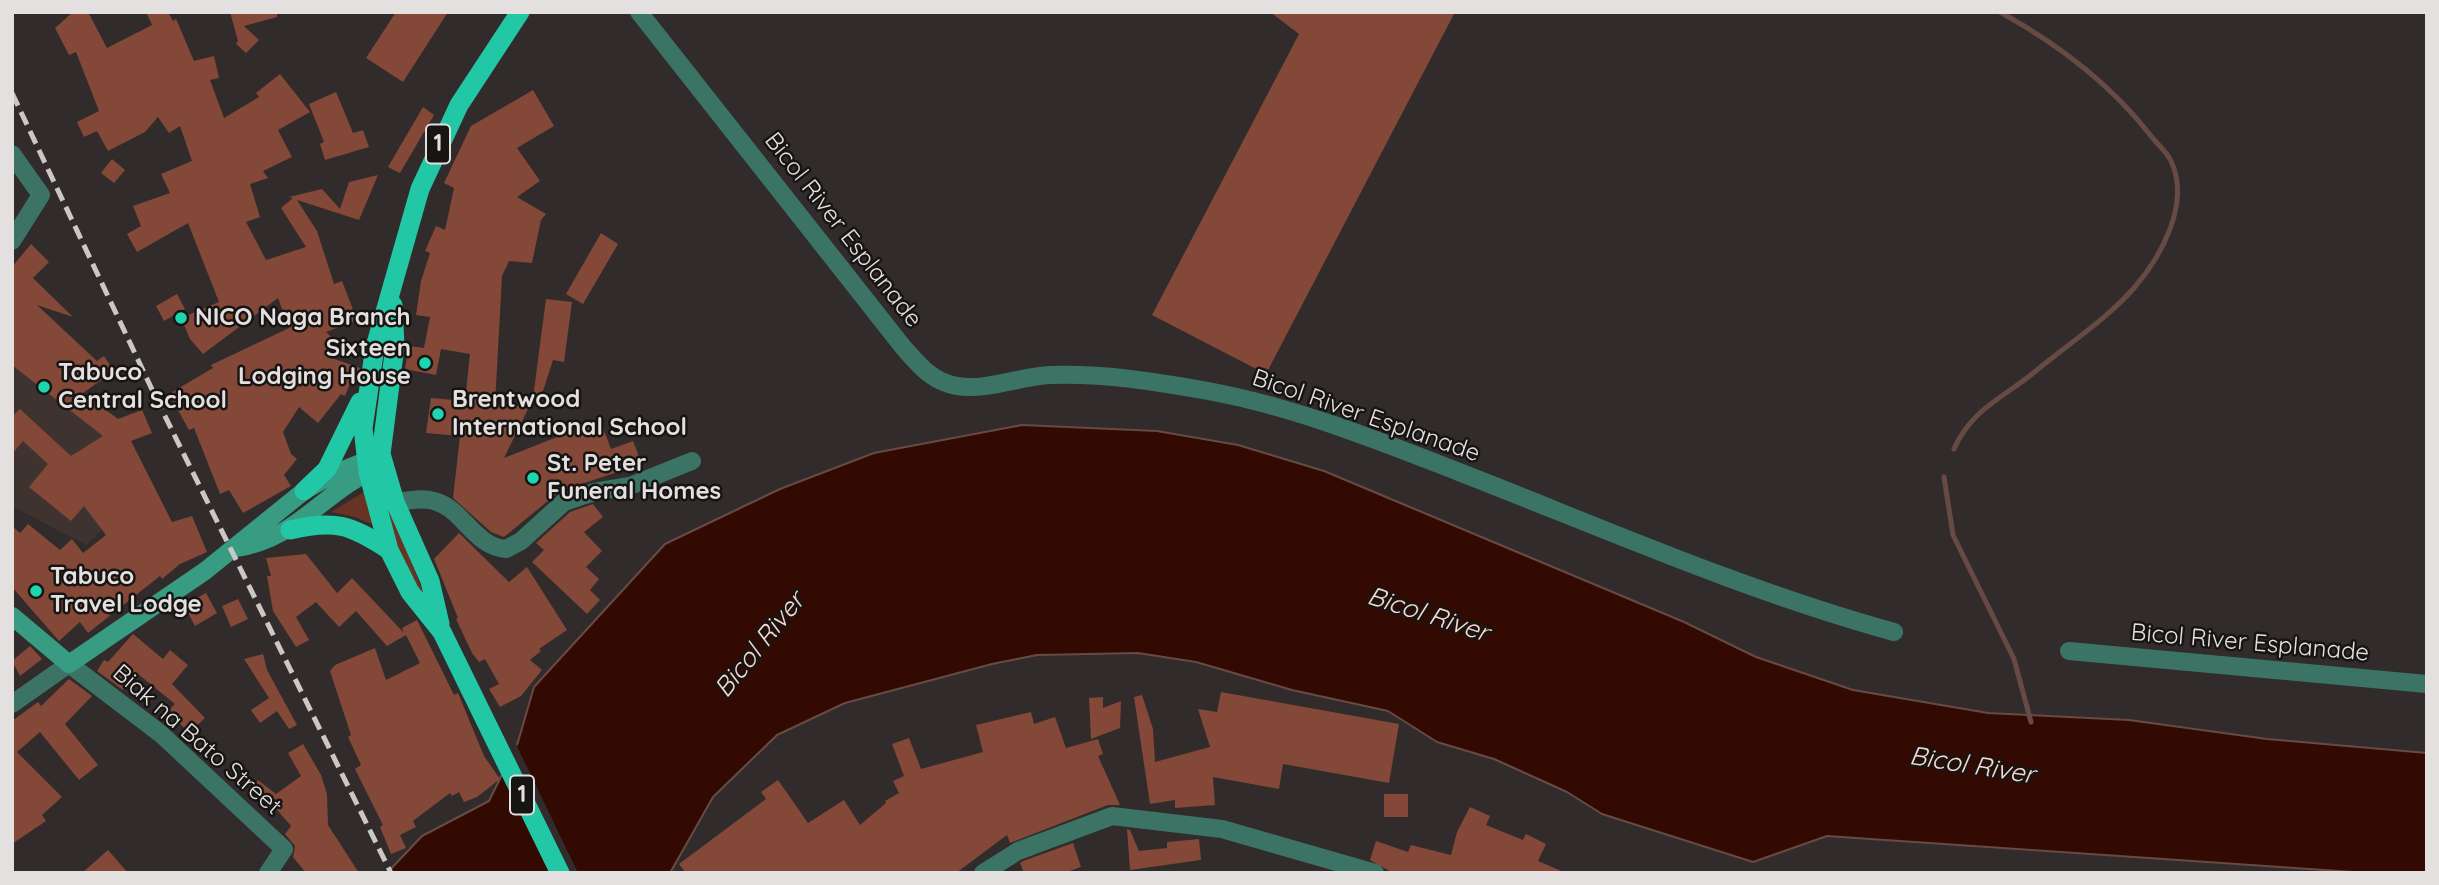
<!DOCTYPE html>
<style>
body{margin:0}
#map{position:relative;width:2439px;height:885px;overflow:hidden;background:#312c2b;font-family:Quicksand,sans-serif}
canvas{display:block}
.frame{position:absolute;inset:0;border:14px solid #e4e0df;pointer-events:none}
</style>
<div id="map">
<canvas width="2439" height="885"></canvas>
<div class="frame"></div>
</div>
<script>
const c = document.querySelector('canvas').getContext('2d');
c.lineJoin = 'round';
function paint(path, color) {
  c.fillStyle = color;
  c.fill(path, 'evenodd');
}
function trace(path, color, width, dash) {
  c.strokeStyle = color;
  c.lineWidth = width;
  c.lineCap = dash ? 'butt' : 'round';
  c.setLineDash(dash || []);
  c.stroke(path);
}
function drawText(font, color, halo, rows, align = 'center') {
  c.font = font + ' Quicksand,sans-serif';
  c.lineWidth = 5;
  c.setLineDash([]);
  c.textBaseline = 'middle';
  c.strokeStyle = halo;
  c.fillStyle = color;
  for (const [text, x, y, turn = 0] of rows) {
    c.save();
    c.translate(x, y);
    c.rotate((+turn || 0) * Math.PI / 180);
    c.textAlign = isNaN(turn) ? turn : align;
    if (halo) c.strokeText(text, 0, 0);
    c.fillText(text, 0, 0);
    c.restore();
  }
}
paint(new Path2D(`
 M 12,276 L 138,497 L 86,545 L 12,506 Z`), '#3f3330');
paint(new Path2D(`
 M 367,490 L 376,526 L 355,517 L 331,512 Z
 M 388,504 L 434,619 L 395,549 L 383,507 Z`), '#673324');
const water = new Path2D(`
 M 1022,425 L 1157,431 L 1238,445 L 1324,471 L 1684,622 L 1756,657 L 1853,690 L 1988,713 L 2129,720 L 2267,739 L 2427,753 L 2427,873 L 2368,873 L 1827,836 L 1753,862 L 1602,814 L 1567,792 L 1494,759 L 1437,742 L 1388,711 L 1292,690 L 1196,662 L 1138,653 L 1037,655 L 992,664 L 845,703 L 777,735 L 713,797 L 670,873 L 387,873 L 422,836 L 489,801 L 518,742 L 534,687 L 665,544 L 780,489 L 874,453 Z`);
paint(water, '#330a02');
trace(water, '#684a44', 2);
paint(new Path2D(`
 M 515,742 L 578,873 L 549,873 L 500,771 Z`), '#312c2b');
trace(new Path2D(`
 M 1954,449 C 1972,408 2004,398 2037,370 C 2068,344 2107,319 2134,288 C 2161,257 2191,203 2171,161 C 2167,152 2157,144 2151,136 C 2110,83 2058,44 2000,12
 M 1944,477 L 1953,535 L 2014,659 L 2031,722`), '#684a44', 5);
paint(new Path2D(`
 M 73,12 L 88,12 L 107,48 L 152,25 L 146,12 L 168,12 L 173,21 L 176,19 L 194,61 L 214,56 L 219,78 L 210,80 L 224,118 L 259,97 L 256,93 L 280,74 L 310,112 L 278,130 L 292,157 L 263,171 L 268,178 L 250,184 L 260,217 L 246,222 L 266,260 L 306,247 L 281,208 L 293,198 L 289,197 L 322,189 L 340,209 L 349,182 L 378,175 L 359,220 L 297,200 L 317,231 L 334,284 L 342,281 L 357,320 L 326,332 L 342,347 L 332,358 L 360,368 L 358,380 L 357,383 L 351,381 L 345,396 L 341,394 L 318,423 L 299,407 L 283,432 L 291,454 L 297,459 L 284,475 L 291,486 L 243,513 L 229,490 L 220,494 L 194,428 L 189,430 L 169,394 L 213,368 L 211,365 L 289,328 L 278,298 L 203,354 L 190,339 L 181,318 L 219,302 L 188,223 L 137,252 L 127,234 L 141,226 L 133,206 L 170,193 L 161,174 L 192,161 L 180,126 L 169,133 L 158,117 L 145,132 L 108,151 L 97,131 L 84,137 L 77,122 L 99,111 L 76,52 L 69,55 L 55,28 Z
 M 230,12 L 277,12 L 277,17 L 244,26 L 259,40 L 246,53 L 236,44 L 238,41 Z
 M 396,12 L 448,12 L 403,82 L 366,58 Z
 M 1270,12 L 1455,12 L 1266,374 L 1152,315 L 1299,34 Z
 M 533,90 L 554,126 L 517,148 L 540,181 L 517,197 L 546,214 L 541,220 L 532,263 L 509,261 L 502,276 L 495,404 L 529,407 L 504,458 L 600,420 L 611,449 L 633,441 L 642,464 L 560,491 L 504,537 L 491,532 L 453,498 L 460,436 L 426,433 L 431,398 L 465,401 L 470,354 L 441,349 L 436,375 L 405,369 L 409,346 L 424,348 L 430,317 L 416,315 L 421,281 L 430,253 L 425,251 L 436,226 L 445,230 L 454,188 L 444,183 L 471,126 Z
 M 336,92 L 353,133 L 363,130 L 369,147 L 325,160 L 320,144 L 324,142 L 309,104 Z
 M 423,107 L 434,115 L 400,173 L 388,167 Z
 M 112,159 L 125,170 L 114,183 L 101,173 Z
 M 601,233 L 618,244 L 583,304 L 566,294 Z
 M 31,244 L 49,262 L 33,278 L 73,317 L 37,305 L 97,361 L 104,356 L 114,371 L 83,393 L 118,419 L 142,410 L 152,433 L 131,441 L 172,522 L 192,516 L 207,552 L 180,564 L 162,579 L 160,576 L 88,633 L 80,622 L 59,641 L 12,587 L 12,526 L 20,533 L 28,524 L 60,550 L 72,539 L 83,553 L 106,535 L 84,506 L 71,521 L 29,487 L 48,464 L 23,441 L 12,454 L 12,417 L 20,409 L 71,456 L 103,436 L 12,365 L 12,267 Z
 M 177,294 L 185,309 L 164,321 L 156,306 Z
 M 546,299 L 572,302 L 564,362 L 553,360 L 540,400 L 533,398 Z
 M 593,504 L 603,517 L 584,532 L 602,551 L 586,567 L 599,579 L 590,590 L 600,600 L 587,614 L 532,562 L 544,550 L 536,543 L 570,512 Z
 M 459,533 L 509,582 L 527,567 L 567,630 L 539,649 L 541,651 L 530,660 L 542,670 L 521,696 L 500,707 L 489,689 L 499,684 L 485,659 L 479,662 L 472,653 L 456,619 L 458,618 L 434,559 Z
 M 306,554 L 337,593 L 352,578 L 404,633 L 402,628 L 417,620 L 454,695 L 458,693 L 484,756 L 500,779 L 477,797 L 464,802 L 459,792 L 452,796 L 450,793 L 413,821 L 416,827 L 400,835 L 406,848 L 391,854 L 380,827 L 383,825 L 355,769 L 361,765 L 348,737 L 351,735 L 330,671 L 335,665 L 375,648 L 386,680 L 420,663 L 406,635 L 387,646 L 356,611 L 339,627 L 316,602 L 296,617 L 309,640 L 296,647 L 273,611 L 267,576 L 271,576 L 266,558 Z
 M 206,593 L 217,613 L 195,626 L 184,605 Z
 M 238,599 L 248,619 L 231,627 L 222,606 Z
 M 133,634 L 163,659 L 170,650 L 188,665 L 172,684 L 205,718 L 189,733 L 168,711 L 175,704 L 138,674 L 123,690 L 97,671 L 104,660 L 108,662 Z
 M 30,646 L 42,659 L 20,676 L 12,661 Z
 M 263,654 L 267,670 L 297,725 L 289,729 L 277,711 L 260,723 L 251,710 L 269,698 L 244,659 Z
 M 69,679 L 92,696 L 65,724 L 98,765 L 79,780 L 40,732 L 17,752 L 62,797 L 42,815 L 46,821 L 12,844 L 12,721 L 38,702 L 41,706 Z
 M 1221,692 L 1399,724 L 1389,783 L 1283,764 L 1279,789 L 1213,777 L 1215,805 L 1175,808 L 1175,800 L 1150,804 L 1134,697 L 1142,695 L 1153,729 L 1155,762 L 1210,747 L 1198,709 L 1217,712 Z
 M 1103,697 L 1103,708 L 1121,701 L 1120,728 L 1091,739 L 1089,698 Z
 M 1031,712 L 1034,724 L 1055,717 L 1066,748 L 1098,739 L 1103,754 L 1098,756 L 1120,805 L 1108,805 L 1010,843 L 1007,835 L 956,873 L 686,873 L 679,864 L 766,799 L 761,792 L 778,780 L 808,823 L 844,800 L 860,825 L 886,803 L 885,801 L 899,793 L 893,781 L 904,776 L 892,744 L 909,738 L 921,769 L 983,752 L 976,725 Z
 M 303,744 L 321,775 L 327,794 L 328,825 L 359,873 L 306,873 L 293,857 L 295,846 L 285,834 L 291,826 L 271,803 L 268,806 L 250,791 L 258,780 L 276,794 L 301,776 L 288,753 Z
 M 1384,794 L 1408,794 L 1408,817 L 1384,817 Z
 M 1470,807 L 1490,816 L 1486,825 L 1523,840 L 1526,834 L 1546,844 L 1538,861 L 1566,873 L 1393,873 L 1370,860 L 1376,841 L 1408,852 L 1411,845 L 1451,855 L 1457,832 Z
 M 1127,829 L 1130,830 L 1139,851 L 1167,848 L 1167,842 L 1199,839 L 1201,860 L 1130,870 Z
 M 1073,843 L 1081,867 L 1064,873 L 1024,873 L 1020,863 L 1023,861 Z
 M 108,850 L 128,873 L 82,873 Z`), '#834837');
trace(new Path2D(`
 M 639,12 L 903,347 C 919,365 932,382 957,386 C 987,391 1021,376 1051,375 C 1104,373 1157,382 1208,391 C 1295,407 1377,440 1459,472 C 1603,528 1745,591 1894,632
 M 12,154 L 41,195 L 12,241
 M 395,502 C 408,501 421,497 434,501 C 464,509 473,546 506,549 L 521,541 L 564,502 L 594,492 L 630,486 L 692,461
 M 2069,651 L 2427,684
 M 69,664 L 161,734 L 284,849 L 268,873
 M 983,873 L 1018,851 L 1112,816 L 1222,829 L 1375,873`), '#3b7465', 18);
trace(new Path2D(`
 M 12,704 L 69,664`), '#3b7465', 18);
trace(new Path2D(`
 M 236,548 C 298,540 326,487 381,467
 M 12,616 L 69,664 L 205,571 L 304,491 L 335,473 L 378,456`), '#389c83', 18);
trace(new Path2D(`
 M 520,12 L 459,105 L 420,189 L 375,347 L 363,428 L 368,472 L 389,550 L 410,592 L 442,632 L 560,873
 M 393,305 L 395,346 L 381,454 L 395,502 L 430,581 L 440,624
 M 304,491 L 327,469 L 360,402
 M 290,530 C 335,519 351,525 389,550`), '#22c8a6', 19);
trace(new Path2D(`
 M 12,93 L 157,400 L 391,873`), '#cbc7c6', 5, [14, 7]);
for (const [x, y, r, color] of [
 [181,318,7,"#1fd5b0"],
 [425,363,7,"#1fd5b0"],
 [44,387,7,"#1fd5b0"],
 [438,414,7,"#1fd5b0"],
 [533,478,7,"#1fd5b0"],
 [36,591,7,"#1fd5b0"]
]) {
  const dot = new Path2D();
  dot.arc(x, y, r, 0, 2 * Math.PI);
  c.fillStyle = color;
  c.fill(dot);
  trace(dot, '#171514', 2.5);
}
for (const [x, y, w] of [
 [438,144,24],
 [522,795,24]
]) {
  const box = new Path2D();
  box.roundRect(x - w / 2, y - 19.5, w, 39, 5);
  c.fillStyle = '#171514';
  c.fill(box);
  trace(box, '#e4e0df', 2);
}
drawText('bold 23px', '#e4e0df', null, [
 ["1",438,144],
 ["1",522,795]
]);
drawText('24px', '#e4e0df', '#171514', [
 ["Bicol River Esplanade",843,230,52],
 ["Bicol River Esplanade",1366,416,19],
 ["Bicol River Esplanade",2250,643,5],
 ["Biak na Bato Street",197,740,41]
]);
drawText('bold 24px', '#e4e0df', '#171514', [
 ["NICO Naga Branch",195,318],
 ["Sixteen",411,349,"right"],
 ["Lodging House",411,377,"right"],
 ["Tabuco",58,373],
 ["Central School",58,401],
 ["Brentwood",452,400],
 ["International School",452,428],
 ["St. Peter",547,464],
 ["Funeral Homes",547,492],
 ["Tabuco",50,577],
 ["Travel Lodge",50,605]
], 'left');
drawText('italic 26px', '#fed7cc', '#171514', [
 ["Bicol River",1428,615,18],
 ["Bicol River",760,645,-51],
 ["Bicol River",1972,766,9]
]);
</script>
